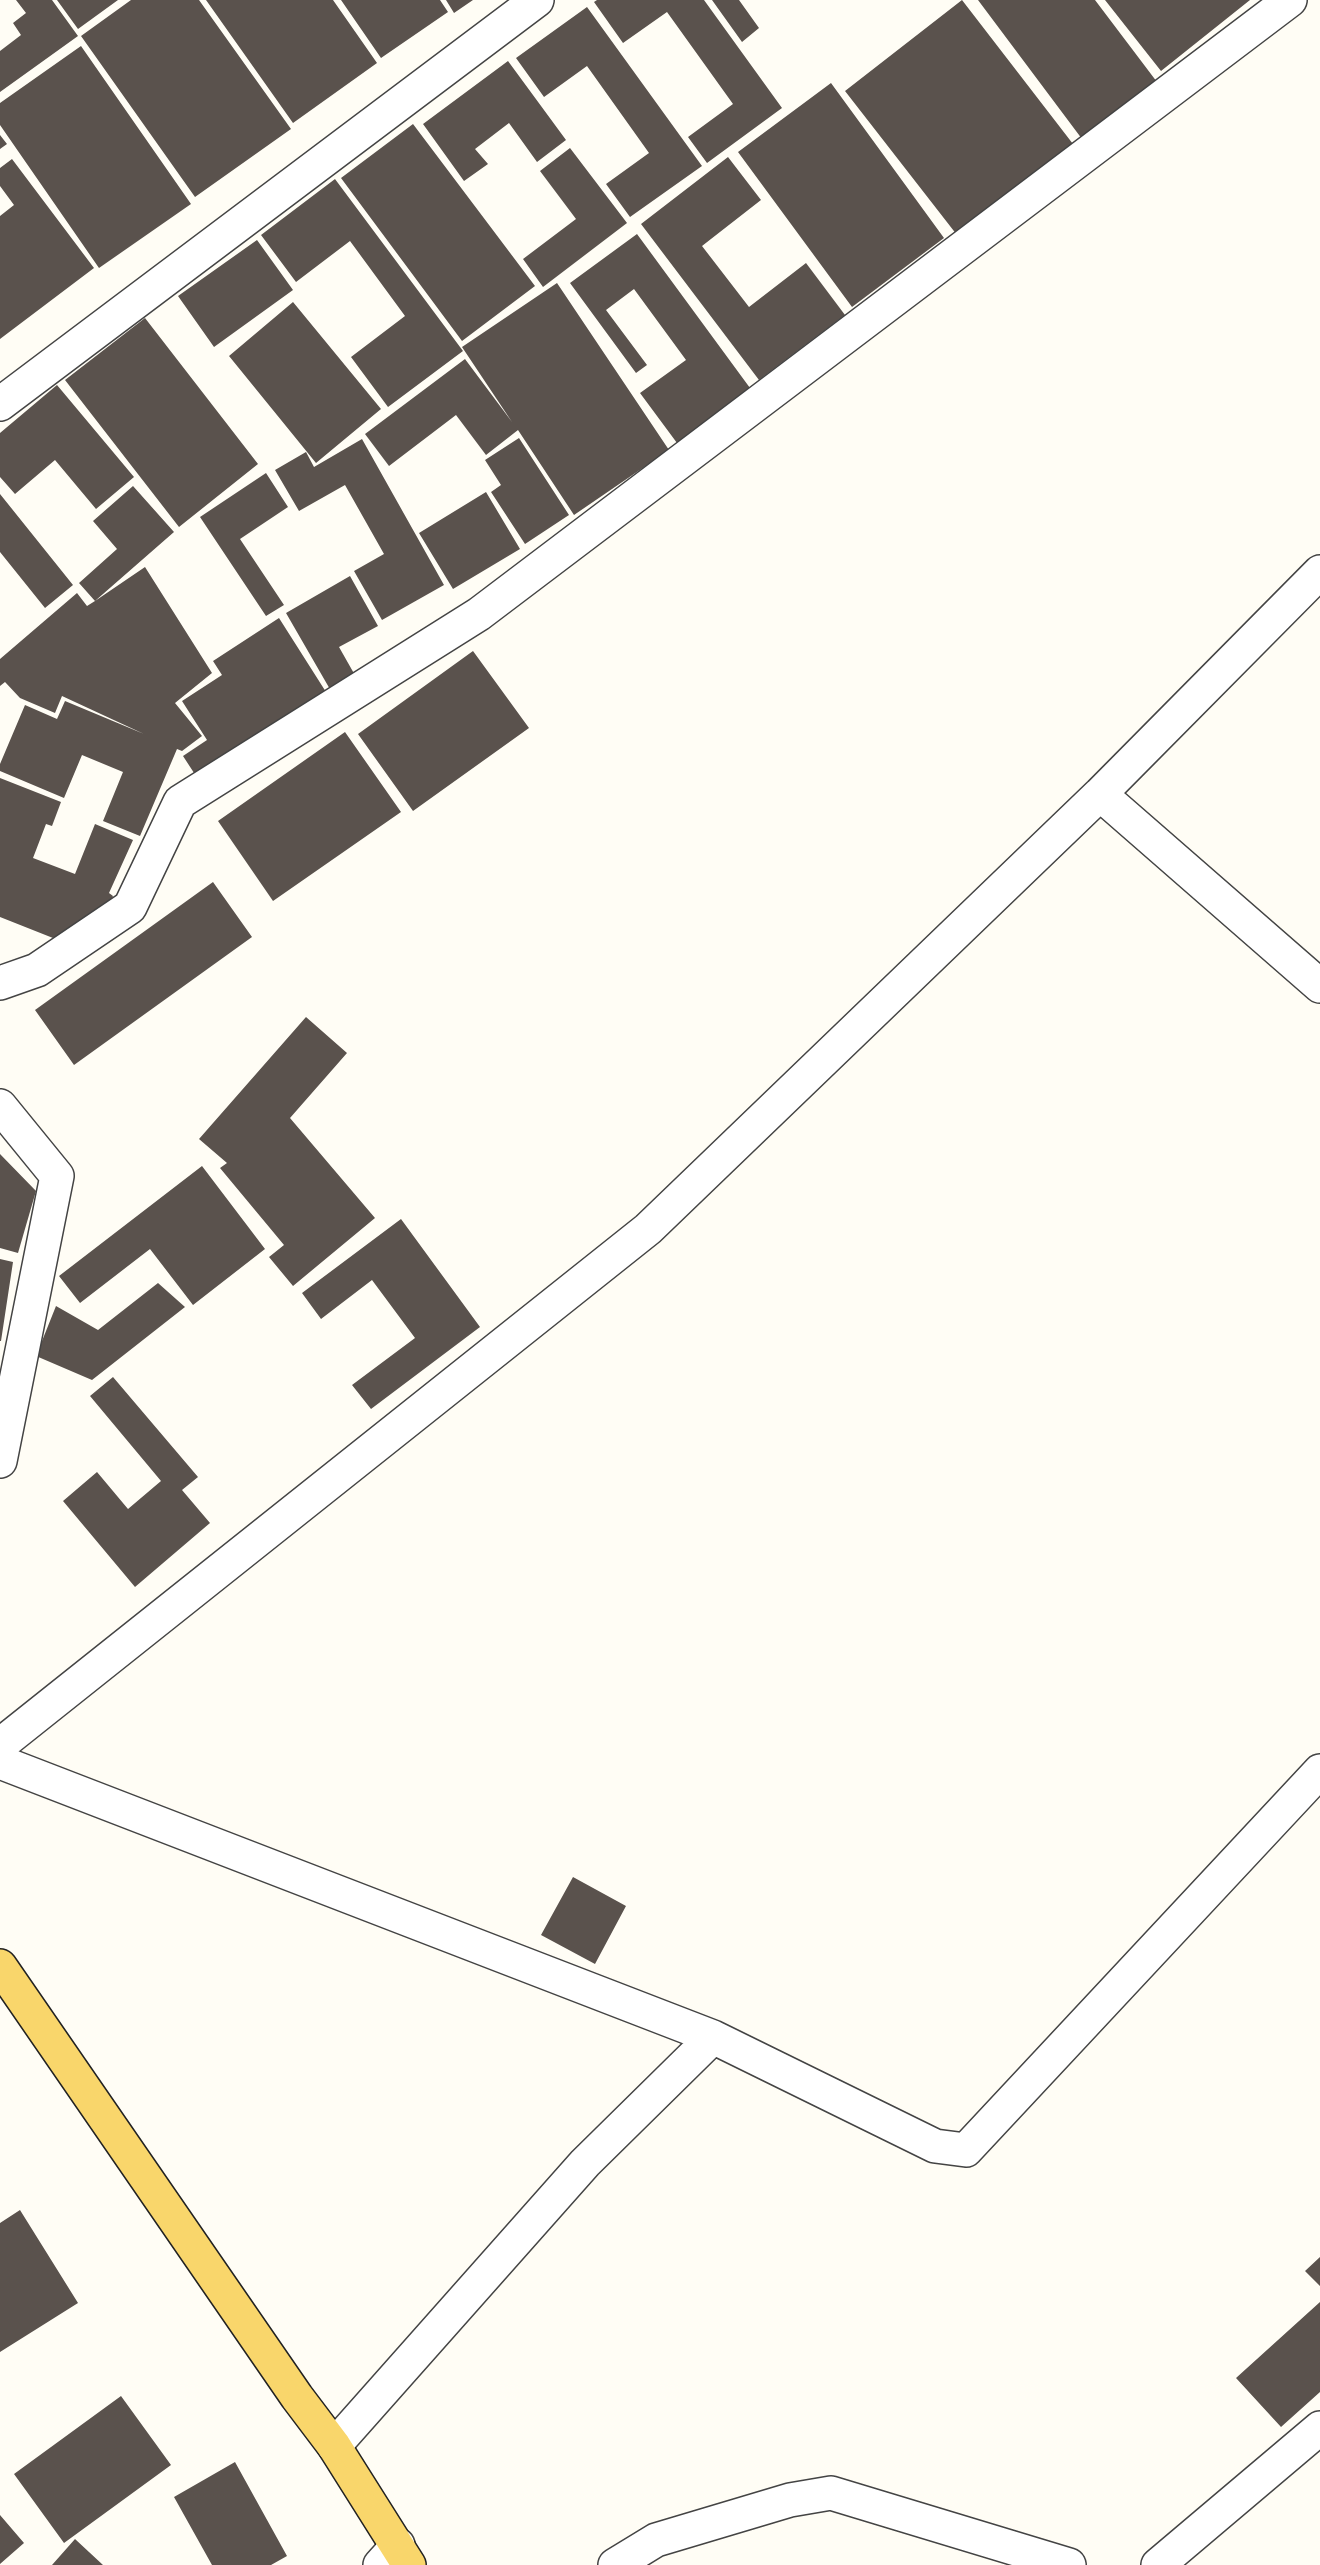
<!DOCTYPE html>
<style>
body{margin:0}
canvas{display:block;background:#fffdf5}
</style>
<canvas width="1320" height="2565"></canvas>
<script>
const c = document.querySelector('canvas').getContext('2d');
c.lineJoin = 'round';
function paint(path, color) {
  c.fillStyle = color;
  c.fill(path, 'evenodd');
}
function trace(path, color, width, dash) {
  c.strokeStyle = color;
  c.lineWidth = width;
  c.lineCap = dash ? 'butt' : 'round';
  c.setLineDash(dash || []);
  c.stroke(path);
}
paint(new Path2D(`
 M 16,0 L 52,0 L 78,36 L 0,92 L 0,51 L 21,35 L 13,23 L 26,13 Z
 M 57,0 L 118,0 L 78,29 Z
 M 131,0 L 199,0 L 291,129 L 195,197 L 81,36 Z
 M 206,0 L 333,0 L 377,63 L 293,123 Z
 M 341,0 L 440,0 L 448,12 L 381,58 Z
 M 446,0 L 473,0 L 454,13 Z
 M 597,0 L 704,0 L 782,108 L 707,163 L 688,137 L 733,104 L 667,12 L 623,43 L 594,2 Z
 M 712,0 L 739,0 L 759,28 L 742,42 Z
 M 962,0 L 1073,144 L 957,235 L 845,91 Z
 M 978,0 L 1095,0 L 1157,82 L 1082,139 Z
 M 1105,0 L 1250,0 L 1161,71 Z
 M 587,7 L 702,166 L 630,217 L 606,184 L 649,153 L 587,66 L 544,97 L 516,58 Z
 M 81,46 L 191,204 L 99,268 L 0,125 L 0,103 Z
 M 508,61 L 566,140 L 537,162 L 509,123 L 475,149 L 488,164 L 464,181 L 423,124 Z
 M 831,83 L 944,238 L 852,307 L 738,152 Z
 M 413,124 L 535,286 L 462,341 L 341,178 Z
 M 0,135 L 7,144 L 0,149 Z
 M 570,148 L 627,223 L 543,287 L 523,259 L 576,219 L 540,171 Z
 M 728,157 L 761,200 L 702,246 L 749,307 L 806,263 L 845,315 L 759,380 L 641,224 Z
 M 12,159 L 94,268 L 0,339 L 0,216 L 14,205 L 0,186 L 0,168 Z
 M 335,179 L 463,351 L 388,407 L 351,357 L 405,316 L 350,241 L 296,282 L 261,235 Z
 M 637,234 L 750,388 L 677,443 L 640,393 L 686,360 L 634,289 L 606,310 L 647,365 L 636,373 L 570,283 Z
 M 257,240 L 293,290 L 214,347 L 178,296 Z
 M 557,283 L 669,450 L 574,515 L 518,430 L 486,455 L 456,415 L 389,466 L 365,434 L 465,359 L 512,422 L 462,347 Z
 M 293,302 L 381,409 L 316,463 L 229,356 Z
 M 145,318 L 258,464 L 179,527 L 65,380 Z
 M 57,385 L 134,477 L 96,509 L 55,460 L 15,494 L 0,477 L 0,433 Z
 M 519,438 L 569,515 L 525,544 L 491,492 L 501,485 L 485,460 Z
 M 362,439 L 444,585 L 382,620 L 354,571 L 384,554 L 345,485 L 299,511 L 275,470 L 306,452 L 314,467 Z
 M 266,473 L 288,507 L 240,539 L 284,605 L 266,616 L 200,517 Z
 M 133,486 L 174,532 L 95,601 L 145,567 L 212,673 L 175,703 L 202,736 L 182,751 L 177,749 L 140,836 L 103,821 L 123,772 L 82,755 L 64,798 L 0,771 L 0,764 L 25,705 L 57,719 L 65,701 L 144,734 L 62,696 L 55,713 L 20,698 L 5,682 L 0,686 L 0,659 L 77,593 L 87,606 L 95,601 L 79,583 L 117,549 L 93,521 Z
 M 486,492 L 520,549 L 453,589 L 419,533 Z
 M 0,494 L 73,585 L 45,608 L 0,552 Z
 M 350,576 L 378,626 L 339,647 L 356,677 L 331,691 L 286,613 Z
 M 279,618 L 326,692 L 196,776 L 183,756 L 207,740 L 182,701 L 222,675 L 213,661 Z
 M 473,651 L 529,728 L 413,811 L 358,734 Z
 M 345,732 L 401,812 L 273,901 L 218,821 Z
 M 0,778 L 61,802 L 52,826 L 46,824 L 33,858 L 75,874 L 95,824 L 133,840 L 109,893 L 113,896 L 105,916 L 53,938 L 0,917 Z
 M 213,882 L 252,937 L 74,1065 L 35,1010 Z
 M 306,1017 L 347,1053 L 290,1118 L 375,1218 L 293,1286 L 269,1257 L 284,1245 L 220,1168 L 227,1163 L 199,1139 Z
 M 0,1154 L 36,1191 L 18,1253 L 0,1248 Z
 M 202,1166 L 265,1249 L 193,1305 L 150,1249 L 80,1303 L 59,1276 Z
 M 401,1219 L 480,1327 L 371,1409 L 352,1385 L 415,1338 L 372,1280 L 321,1319 L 302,1293 Z
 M 0,1259 L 13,1262 L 1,1341 L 0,1341 Z
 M 158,1283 L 185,1307 L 92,1380 L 36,1356 L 56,1306 L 98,1330 Z
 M 113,1377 L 198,1477 L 182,1490 L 210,1523 L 135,1587 L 63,1501 L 97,1472 L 128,1509 L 161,1481 L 90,1396 Z
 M 573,1877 L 626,1906 L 595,1964 L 541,1935 Z
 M 20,2210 L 78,2303 L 0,2352 L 0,2223 Z
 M 1320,2257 L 1320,2286 L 1305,2271 Z
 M 1320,2302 L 1320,2392 L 1281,2427 L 1236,2378 Z
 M 121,2396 L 171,2465 L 64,2543 L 14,2474 Z
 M 235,2462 L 287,2556 L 271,2565 L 212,2565 L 174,2497 Z
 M 0,2515 L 24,2543 L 0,2564 Z
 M 75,2539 L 103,2565 L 52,2565 Z`), '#5a524d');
const minor = new Path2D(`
 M 0,404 L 537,0
 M 1100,794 L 1320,986
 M 0,983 L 37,970 L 130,907 L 180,802 L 479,614 L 1290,0
 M 0,1106 L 57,1176 L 0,1461
 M 0,1745 L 648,1229 L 1100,794 L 1320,572
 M 0,1762 L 713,2037
 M 334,2446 L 585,2163 L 713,2037 L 935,2146 L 966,2150 L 1320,1771
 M 380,2565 L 398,2545
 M 615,2565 L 656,2540 L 790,2500 L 831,2493 L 1069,2565
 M 1158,2565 L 1320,2428`);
const major = new Path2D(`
 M 0,1966 L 297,2397 L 334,2446 L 409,2565`);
trace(minor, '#444', 36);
trace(major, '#222', 36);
trace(minor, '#fff', 33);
trace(major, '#f9d66b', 33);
</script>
